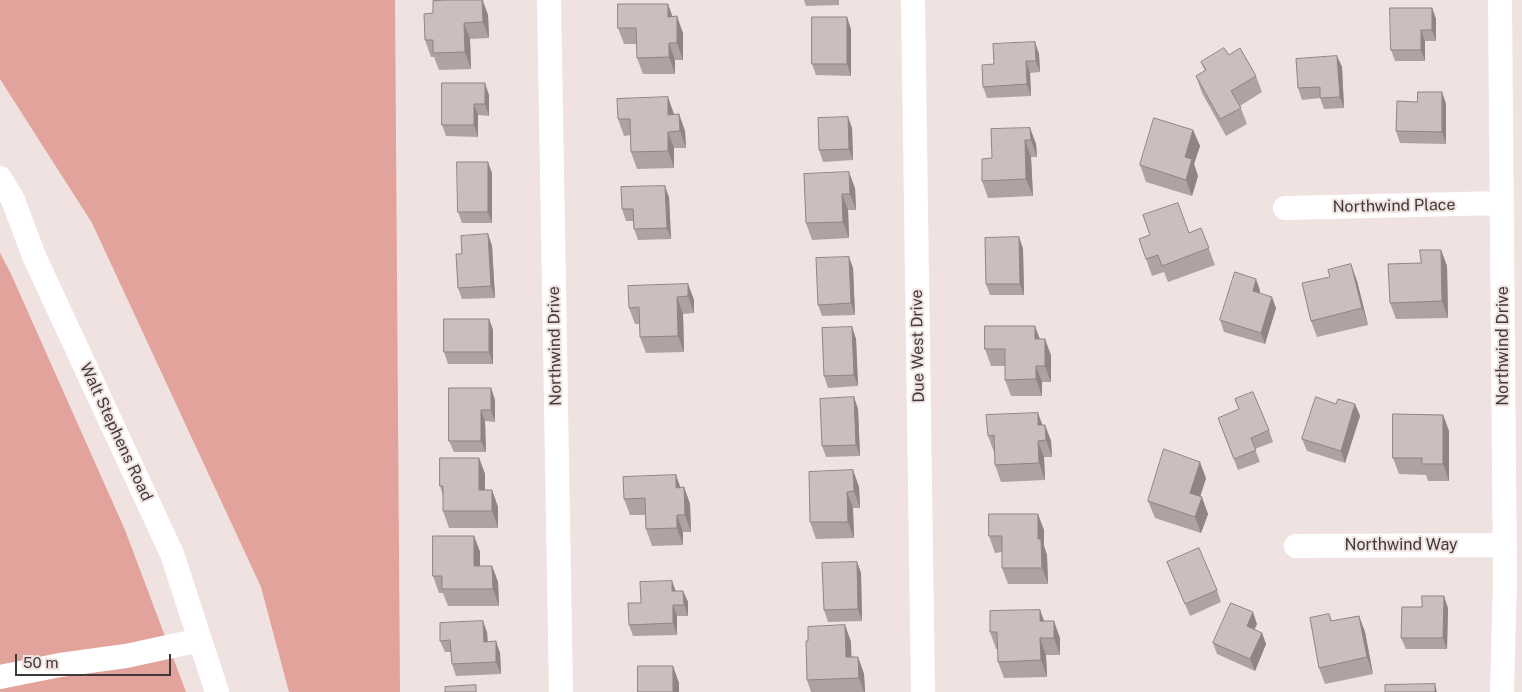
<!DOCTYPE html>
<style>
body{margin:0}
#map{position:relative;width:1522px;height:692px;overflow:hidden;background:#f0e2e0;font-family:"Public Sans",sans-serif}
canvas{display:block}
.scale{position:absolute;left:15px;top:654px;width:156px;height:22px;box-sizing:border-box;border:2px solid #3f3a39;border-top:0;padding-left:6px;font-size:15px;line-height:18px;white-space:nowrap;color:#3f3a39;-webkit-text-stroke:4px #f0e2e0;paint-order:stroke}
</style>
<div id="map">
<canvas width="1522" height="692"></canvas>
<div class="scale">50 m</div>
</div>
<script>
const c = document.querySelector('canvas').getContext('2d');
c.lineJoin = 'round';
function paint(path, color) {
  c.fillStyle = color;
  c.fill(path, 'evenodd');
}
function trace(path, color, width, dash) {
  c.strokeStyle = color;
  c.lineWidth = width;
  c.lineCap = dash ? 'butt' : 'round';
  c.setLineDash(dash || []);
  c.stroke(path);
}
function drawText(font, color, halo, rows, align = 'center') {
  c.font = font + ' "Public Sans",sans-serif';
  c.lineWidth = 4;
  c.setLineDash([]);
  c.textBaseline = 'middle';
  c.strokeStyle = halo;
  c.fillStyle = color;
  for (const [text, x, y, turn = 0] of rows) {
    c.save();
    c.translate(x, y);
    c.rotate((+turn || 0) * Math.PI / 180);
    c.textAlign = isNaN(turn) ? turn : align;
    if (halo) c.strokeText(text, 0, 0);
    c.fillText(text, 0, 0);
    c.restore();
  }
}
paint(new Path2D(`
 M 0,0 L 395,0 L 400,692 L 289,692 L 261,587 L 92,223 L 0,79 Z
 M 0,253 L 11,274 L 125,530 L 186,692 L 0,692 Z`), '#e1a39b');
trace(new Path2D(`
 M 549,0 L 561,692
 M 913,0 L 923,692
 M 1500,0 L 1505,581 L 1502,692
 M 0,178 L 13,200 L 34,256 L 172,554 L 217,692
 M 1285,208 L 1502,203
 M 1296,546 L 1505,545
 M 0,677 L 60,665 L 126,656 L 200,640`), '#fff', 24);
paint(new Path2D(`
 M 450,0 L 483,0 L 488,15 L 489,38 L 470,39 L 471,69 L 439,70 L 434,57 L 431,57 L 425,40 L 433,13 Z
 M 804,0 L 839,0 L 839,5 L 806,6 Z
 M 668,4 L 672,16 L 683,33 L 683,60 L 675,60 L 675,74 L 643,74 L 637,58 L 637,44 L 624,44 L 618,28 Z
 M 1432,8 L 1436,19 L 1436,41 L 1425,41 L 1425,61 L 1395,61 L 1391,50 Z
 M 851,29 L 851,76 L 816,75 L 812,64 Z
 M 1035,42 L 1039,54 L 1040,72 L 1030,73 L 1031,96 L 987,98 L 983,87 L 994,64 Z
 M 1337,56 L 1342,67 L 1344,108 L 1324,109 L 1320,98 L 1302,100 L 1298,88 Z
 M 1201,62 L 1256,76 L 1262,92 L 1240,106 L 1247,124 L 1226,136 L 1202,93 L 1196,76 L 1205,71 Z
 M 1442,92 L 1446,104 L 1446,144 L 1400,143 L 1396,131 L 1417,102 Z
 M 489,95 L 489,116 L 478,115 L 478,137 L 446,136 L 442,125 Z
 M 679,114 L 685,131 L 686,148 L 674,148 L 674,168 L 637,169 L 631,152 L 631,135 L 624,136 L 618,119 Z
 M 848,117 L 852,128 L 853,160 L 823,162 L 819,150 Z
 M 1030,128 L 1036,144 L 1037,157 L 1031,157 L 1033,196 L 988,198 L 982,181 L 992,158 Z
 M 1193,130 L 1200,146 L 1194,164 L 1198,176 L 1192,196 L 1146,182 L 1140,165 Z
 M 492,173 L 492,223 L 462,223 L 458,212 Z
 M 804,174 L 855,188 L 856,210 L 848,210 L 849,238 L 812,240 L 806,223 Z
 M 669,197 L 671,239 L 638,240 L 634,229 L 633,221 L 626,221 L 622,209 Z
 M 1201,228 L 1215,265 L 1168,282 L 1164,272 L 1152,276 L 1139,239 L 1189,233 Z
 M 488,234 L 492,246 L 495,298 L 462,299 L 458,288 L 462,254 Z
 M 1019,237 L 1023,249 L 1024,295 L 990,295 L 986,284 Z
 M 1441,250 L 1447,266 L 1448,318 L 1396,319 L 1390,303 L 1421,263 Z
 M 849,257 L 853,268 L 855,315 L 822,316 L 818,305 Z
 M 1330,277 L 1357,281 L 1368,325 L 1317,337 L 1311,321 Z
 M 688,284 L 694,300 L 694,313 L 683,314 L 684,352 L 646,353 L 640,337 L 640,324 L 635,324 L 629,308 Z
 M 1260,290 L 1260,293 L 1276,308 L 1265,344 L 1224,332 L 1220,320 Z
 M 489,319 L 493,330 L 493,364 L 448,364 L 444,352 Z
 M 852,327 L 856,339 L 858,386 L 828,388 L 824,376 Z
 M 1040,339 L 1051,355 L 1051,382 L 1042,382 L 1042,396 L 1011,396 L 1005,380 L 1005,366 L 991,366 L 985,349 Z
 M 491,388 L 495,400 L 495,422 L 485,421 L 486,452 L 454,452 L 449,441 Z
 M 854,397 L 858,409 L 860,456 L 826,457 L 822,446 Z
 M 1235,399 L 1269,430 L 1273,442 L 1255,449 L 1260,462 L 1238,470 L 1222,429 L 1239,409 Z
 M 1336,404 L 1355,404 L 1360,416 L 1345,463 L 1307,451 L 1302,439 Z
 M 1443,415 L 1449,431 L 1449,481 L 1428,481 L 1426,475 L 1399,474 L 1393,458 Z
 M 1042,425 L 1045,425 L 1051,441 L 1052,457 L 1044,457 L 1045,480 L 1001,482 L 995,465 L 995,452 L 994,452 L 988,436 Z
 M 479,458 L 485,474 L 485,490 L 492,490 L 498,507 L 498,528 L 449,528 L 443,511 L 443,496 L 440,486 Z
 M 853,470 L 859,487 L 860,508 L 853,508 L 854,538 L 816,539 L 810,522 Z
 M 676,475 L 680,487 L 684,487 L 690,504 L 691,532 L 683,532 L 683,545 L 652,546 L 646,529 L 645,515 L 630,515 L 624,499 Z
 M 1206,478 L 1200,497 L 1208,514 L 1201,533 L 1155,518 L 1148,501 Z
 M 1044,530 L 1044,546 L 1047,555 L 1048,584 L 1008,584 L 1002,568 L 1002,552 L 995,553 L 989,536 Z
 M 474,536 L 480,552 L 480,566 L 492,566 L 498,582 L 499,606 L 448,606 L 443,593 L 439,593 L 433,576 Z
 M 857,562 L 861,573 L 862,621 L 828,622 L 824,610 Z
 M 1167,562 L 1217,590 L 1221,602 L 1190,616 Z
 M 672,581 L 676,591 L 683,591 L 688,602 L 688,616 L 677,616 L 677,635 L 633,636 L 629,625 L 641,603 Z
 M 1422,607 L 1448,608 L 1447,649 L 1406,649 L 1401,638 Z
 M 1329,614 L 1332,621 L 1359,616 L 1365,632 L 1373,674 L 1325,684 L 1319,668 Z
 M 1044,621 L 1060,638 L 1060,655 L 1046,655 L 1047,677 L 1004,678 L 998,662 L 998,649 L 996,649 L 990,632 Z
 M 1257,624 L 1254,629 L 1262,633 L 1266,644 L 1255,671 L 1217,654 L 1213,643 Z
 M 845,625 L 851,642 L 851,657 L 858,657 L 864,674 L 865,692 L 811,692 L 807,680 L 808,641 Z
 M 487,632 L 488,642 L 500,653 L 501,674 L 456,676 L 452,664 L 451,652 L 445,652 L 440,641 Z`), '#afa3a2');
paint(new Path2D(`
 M 482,0 L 488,15 L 489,38 L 483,22 Z
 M 668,4 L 674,21 L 668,17 Z
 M 1432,8 L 1436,19 L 1436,41 L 1432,30 Z
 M 677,16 L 683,33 L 683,60 L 677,43 Z
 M 847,17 L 851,29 L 851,76 L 847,64 Z
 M 464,23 L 470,39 L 471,69 L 465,52 Z
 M 1421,30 L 1425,41 L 1425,61 L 1421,50 Z
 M 1035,42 L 1039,54 L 1040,72 L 1036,61 Z
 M 669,43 L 675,60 L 675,74 L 669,57 Z
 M 1337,56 L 1342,67 L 1344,108 L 1340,97 Z
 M 1026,61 L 1030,73 L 1031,96 L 1027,84 Z
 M 485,83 L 489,95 L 489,116 L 485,104 Z
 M 1442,92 L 1446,104 L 1446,144 L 1442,132 Z
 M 668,97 L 674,114 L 668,115 Z
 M 474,104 L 478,115 L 478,137 L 474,125 Z
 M 679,114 L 685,131 L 686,148 L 680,131 Z
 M 848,117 L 852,128 L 853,160 L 849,149 Z
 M 1030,128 L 1036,144 L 1037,157 L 1031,140 Z
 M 1193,130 L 1200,146 L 1194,164 L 1198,176 L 1192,196 L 1186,180 L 1185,157 Z
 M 668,132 L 674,148 L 674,168 L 668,151 Z
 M 1025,140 L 1031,157 L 1033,196 L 1026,179 Z
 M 488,162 L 492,173 L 492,223 L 488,212 Z
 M 849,172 L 855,188 L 856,210 L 850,194 Z
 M 665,186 L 669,197 L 671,239 L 667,228 Z
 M 842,194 L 848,210 L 849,238 L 843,222 Z
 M 488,234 L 492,246 L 495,298 L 491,286 Z
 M 1019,237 L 1023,249 L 1024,295 L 1020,284 Z
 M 1441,250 L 1447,266 L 1448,318 L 1442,301 Z
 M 849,257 L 853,268 L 855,315 L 851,303 Z
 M 1351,264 L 1357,281 L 1368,325 L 1362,308 Z
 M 1256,279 L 1260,290 L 1257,302 L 1253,291 Z
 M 688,284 L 694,300 L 694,313 L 688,296 Z
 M 677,297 L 683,314 L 684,352 L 678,336 Z
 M 1272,297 L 1276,308 L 1265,344 L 1261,333 Z
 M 489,319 L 493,330 L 493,364 L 489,352 Z
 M 1035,326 L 1041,342 L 1035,339 Z
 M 852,327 L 856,339 L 858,386 L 854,375 Z
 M 1045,339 L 1051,355 L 1051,382 L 1045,366 Z
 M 1036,366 L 1042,382 L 1042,396 L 1036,379 Z
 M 491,388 L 495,400 L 495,422 L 491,410 Z
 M 854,397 L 858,409 L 860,456 L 856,445 Z
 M 1355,404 L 1360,416 L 1345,463 L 1341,451 Z
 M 481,410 L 485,421 L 486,452 L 481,441 Z
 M 1038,413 L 1044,429 L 1044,442 L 1038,425 Z
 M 1443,415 L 1449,431 L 1449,481 L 1443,464 Z
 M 1045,425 L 1051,441 L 1052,457 L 1046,440 Z
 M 1038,441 L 1044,457 L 1045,480 L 1039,463 Z
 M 479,458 L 485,474 L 485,506 L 479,490 Z
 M 1200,462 L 1206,478 L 1196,510 L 1190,493 Z
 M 853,470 L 859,487 L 860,508 L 854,491 Z
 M 676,475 L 682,492 L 676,488 Z
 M 684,487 L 690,504 L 691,532 L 685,515 Z
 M 492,490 L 498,507 L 498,528 L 492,511 Z
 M 847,492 L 853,508 L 854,538 L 848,522 Z
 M 1202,497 L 1208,514 L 1201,533 L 1195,517 Z
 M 1038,514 L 1044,530 L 1044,546 L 1047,555 L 1048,584 L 1042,568 L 1038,539 Z
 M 677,515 L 683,532 L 683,545 L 677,528 Z
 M 474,536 L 480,552 L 480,582 L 474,566 Z
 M 857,562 L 861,573 L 862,621 L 858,609 Z
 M 492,566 L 498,582 L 499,606 L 493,589 Z
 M 672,581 L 676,593 L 672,591 Z
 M 683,591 L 688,602 L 688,616 L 684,605 Z
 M 1444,596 L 1448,608 L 1447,649 L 1443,638 Z
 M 673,605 L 677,616 L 677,635 L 673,623 Z
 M 1040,610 L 1046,626 L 1040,621 Z
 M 1253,612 L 1257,624 L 1251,637 L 1247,626 Z
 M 1359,616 L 1365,632 L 1373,674 L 1367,657 Z
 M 483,621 L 487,632 L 488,653 L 484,642 Z
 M 1054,621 L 1060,638 L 1060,655 L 1054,638 Z
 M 845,625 L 851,642 L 852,674 L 846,657 Z
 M 1262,633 L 1266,644 L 1255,671 L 1250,659 Z
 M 1040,638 L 1046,655 L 1047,677 L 1041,660 Z
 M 496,641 L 500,653 L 501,674 L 496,662 Z
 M 858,657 L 864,674 L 865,692 L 864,692 L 859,678 Z
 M 673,666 L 679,683 L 679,692 L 673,692 Z
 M 1435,684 L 1437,692 L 1435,692 Z`), '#8e8584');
const building = new Path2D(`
 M 450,0 L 482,0 L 483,22 L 464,23 L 465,52 L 433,53 L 433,40 L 425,40 L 424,14 L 433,13 L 433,1 Z
 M 618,4 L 668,4 L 668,17 L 677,16 L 677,43 L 669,43 L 669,57 L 637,58 L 636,28 L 618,28 Z
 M 1390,8 L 1432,8 L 1432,30 L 1421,30 L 1421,50 L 1391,50 Z
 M 812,17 L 847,17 L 847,64 L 812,64 Z
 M 1035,42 L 1036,61 L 1026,61 L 1027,84 L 983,87 L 982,65 L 994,64 L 993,44 Z
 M 1224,48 L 1229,55 L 1240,48 L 1256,76 L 1231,91 L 1241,108 L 1220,119 L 1196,76 L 1206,70 L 1201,62 Z
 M 1337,56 L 1340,97 L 1320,98 L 1320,87 L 1298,88 L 1296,59 Z
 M 442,83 L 485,83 L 485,104 L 474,104 L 474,125 L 442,125 Z
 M 1418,92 L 1442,92 L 1442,132 L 1396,131 L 1397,101 L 1417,102 Z
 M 668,97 L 668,115 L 679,114 L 680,131 L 668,132 L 668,151 L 631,152 L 630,119 L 618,119 L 617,99 Z
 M 848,117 L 849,149 L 819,150 L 818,118 Z
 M 1154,118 L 1193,130 L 1185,157 L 1192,159 L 1186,180 L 1140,165 Z
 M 1030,128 L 1031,140 L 1025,140 L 1026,179 L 982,181 L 982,159 L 992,158 L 991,129 Z
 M 457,162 L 488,162 L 488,212 L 458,212 Z
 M 849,172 L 850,194 L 842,194 L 843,222 L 806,223 L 804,174 Z
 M 665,186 L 667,228 L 634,229 L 633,209 L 622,209 L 621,187 Z
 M 1178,203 L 1189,233 L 1201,228 L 1209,248 L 1162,266 L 1158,255 L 1146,259 L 1139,239 L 1150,235 L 1143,215 Z
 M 488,234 L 491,286 L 458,288 L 456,254 L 462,254 L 461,236 Z
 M 1019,237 L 1020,284 L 986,284 L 985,238 Z
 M 1420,250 L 1441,250 L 1442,301 L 1390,303 L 1388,264 L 1421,263 Z
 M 849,257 L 851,303 L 818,305 L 816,258 Z
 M 1351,264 L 1362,308 L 1311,321 L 1302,283 L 1330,277 L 1328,270 Z
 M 1235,272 L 1256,279 L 1253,291 L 1272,297 L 1261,333 L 1220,320 Z
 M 688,284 L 688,296 L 677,297 L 678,336 L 640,337 L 639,307 L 629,308 L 628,286 Z
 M 444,319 L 489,319 L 489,352 L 444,352 Z
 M 985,326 L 1035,326 L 1035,339 L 1045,339 L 1045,366 L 1036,366 L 1036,379 L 1005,380 L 1005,349 L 985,349 Z
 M 852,327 L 854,375 L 824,376 L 822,328 Z
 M 449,388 L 491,388 L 491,410 L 481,410 L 481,441 L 449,441 Z
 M 1253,392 L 1269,430 L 1251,438 L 1256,450 L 1234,459 L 1218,418 L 1239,409 L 1235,399 Z
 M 854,397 L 856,445 L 822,446 L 820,399 Z
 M 1316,397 L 1336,404 L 1338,399 L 1355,404 L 1341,451 L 1302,439 Z
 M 1038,413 L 1038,425 L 1045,425 L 1046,440 L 1038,441 L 1039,463 L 995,465 L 994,435 L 988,436 L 986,415 Z
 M 1393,414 L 1443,415 L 1443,464 L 1422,464 L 1422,458 L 1393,458 Z
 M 1164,449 L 1200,462 L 1190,493 L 1202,497 L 1195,517 L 1148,501 Z
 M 440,458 L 479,458 L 479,490 L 492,490 L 492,511 L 443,511 L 443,486 L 440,486 Z
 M 853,470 L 854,491 L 847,492 L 848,522 L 810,522 L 809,472 Z
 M 676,475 L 676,488 L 684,487 L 685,515 L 677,515 L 677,528 L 646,529 L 645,498 L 624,499 L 623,477 Z
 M 989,514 L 1038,514 L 1038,539 L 1041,539 L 1042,568 L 1002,568 L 1002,536 L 989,536 Z
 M 433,536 L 474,536 L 474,566 L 492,566 L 493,589 L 442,589 L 442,576 L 433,576 Z
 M 1199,548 L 1217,590 L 1185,604 L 1167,562 Z
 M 857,562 L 858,609 L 824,610 L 822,563 Z
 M 672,581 L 672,591 L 683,591 L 684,605 L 673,605 L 673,623 L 629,625 L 628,603 L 641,603 L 640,582 Z
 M 1422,596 L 1444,596 L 1443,638 L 1401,638 L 1402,607 L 1422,607 Z
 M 1231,603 L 1253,612 L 1247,626 L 1262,633 L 1250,659 L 1213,643 Z
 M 1040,610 L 1040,621 L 1054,621 L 1054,638 L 1040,638 L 1041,660 L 998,662 L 997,632 L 990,632 L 990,611 Z
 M 1329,614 L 1331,621 L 1359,616 L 1367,657 L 1319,668 L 1310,618 Z
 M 483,621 L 484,642 L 496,641 L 496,662 L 452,664 L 450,640 L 440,641 L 440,623 Z
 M 845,625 L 846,657 L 858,657 L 859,678 L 807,680 L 806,641 L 808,641 L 808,627 Z
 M 638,666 L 673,666 L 673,692 L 638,692 Z
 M 1435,684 L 1435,692 L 1385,692 L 1385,685 Z
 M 476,685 L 476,692 L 445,692 L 445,687 Z`);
paint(building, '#cbbebc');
trace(building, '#8e8584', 1);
drawText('16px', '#3f3a39', '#f0e2e0', [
 ["Northwind Place",1394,206,-1],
 ["Northwind Drive",555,346,-91],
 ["Due West Drive",918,346,-91],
 ["Northwind Drive",1503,346,-90],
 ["Walt Stephens Road",116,432,65],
 ["Northwind Way",1401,545]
]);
</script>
